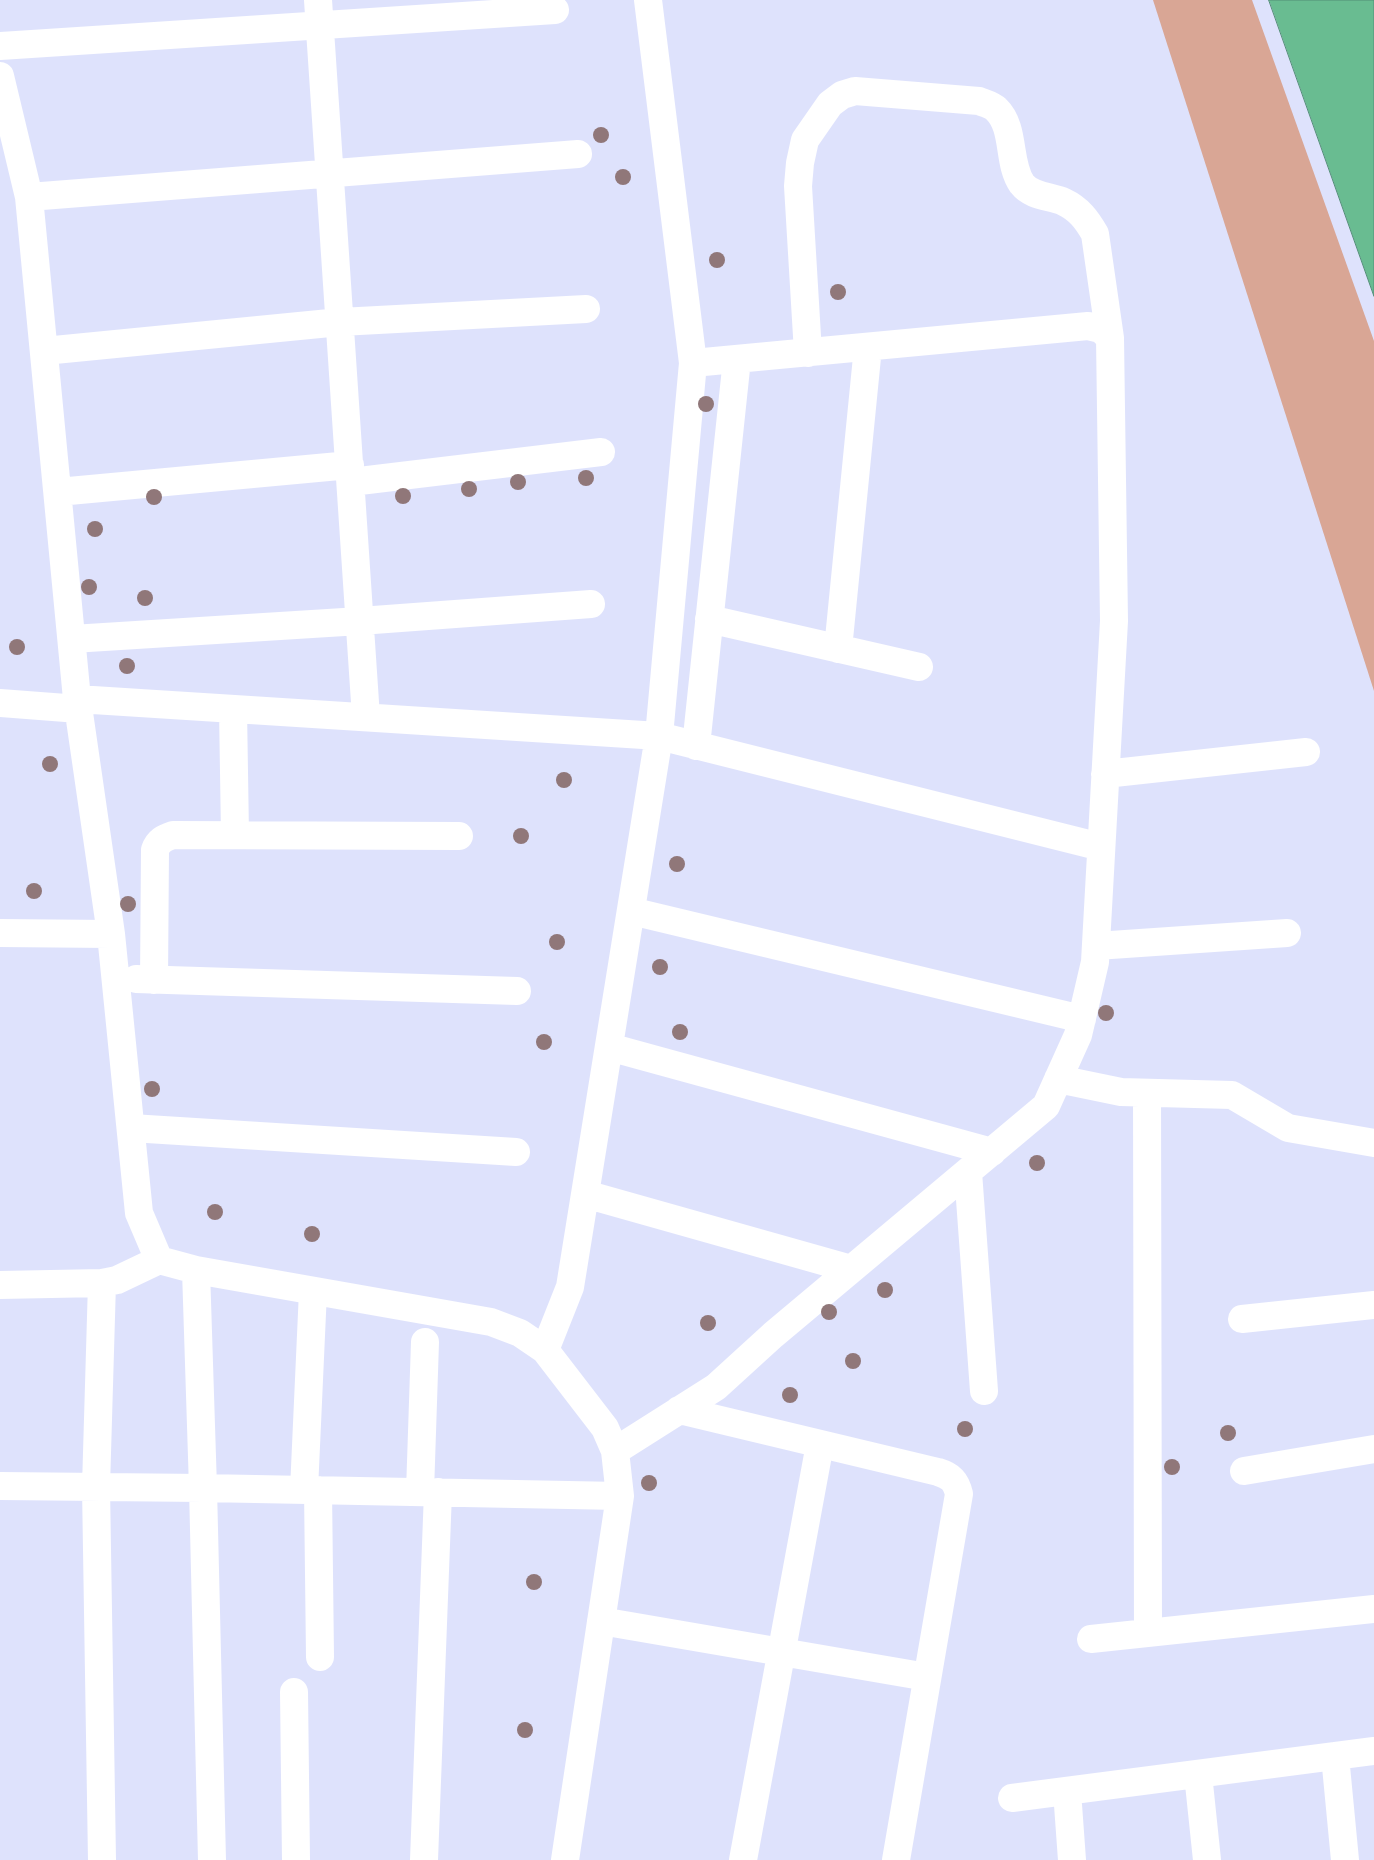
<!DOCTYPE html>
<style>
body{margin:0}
canvas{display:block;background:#dee2fc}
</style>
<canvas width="1374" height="1860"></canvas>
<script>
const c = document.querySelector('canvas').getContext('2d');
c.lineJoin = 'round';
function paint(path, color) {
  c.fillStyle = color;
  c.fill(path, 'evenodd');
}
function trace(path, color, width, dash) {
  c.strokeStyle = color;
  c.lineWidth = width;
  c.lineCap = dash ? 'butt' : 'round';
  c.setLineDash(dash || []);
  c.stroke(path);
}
paint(new Path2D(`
 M 1153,0 L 1252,0 L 1374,341 L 1374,691 Z`), '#d9a695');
const water = new Path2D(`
 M 1269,0 L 1374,0 L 1374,296 Z`);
paint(water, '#69bc91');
trace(water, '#538e77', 1);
trace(new Path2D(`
 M 318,0 L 366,717
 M 0,46 L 555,10
 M 0,76 L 29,197 L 77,699 L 111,934 L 139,1213 L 159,1260 L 196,1270 L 491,1322 L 520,1333 L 545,1350 L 605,1428 L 615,1451 L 620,1496 L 565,1860
 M 29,197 L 578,154
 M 44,351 L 340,322 L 586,309
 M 808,353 L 798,186 L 800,163 L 805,140 L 830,104 L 842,95 L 855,91 L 979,101 C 984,103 992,105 996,109 C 1016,128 1007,163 1022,184 C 1032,197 1051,196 1064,202 C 1079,209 1087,220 1095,234 L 1110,338
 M 351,482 L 601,452
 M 58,492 L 350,465
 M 709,619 L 919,667
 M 72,639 L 360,621 L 591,604
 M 838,649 L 868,347
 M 77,699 L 659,736 L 1101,847
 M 0,703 L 79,709
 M 233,709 L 235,835
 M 696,746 L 737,359
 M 1105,774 L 1306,752
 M 631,911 L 1082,1019
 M 0,933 L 111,934
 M 1096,946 L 1287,933
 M 136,979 L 517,991
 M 154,980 L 155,850 C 158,841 164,838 173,835 L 459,836
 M 609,1047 L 992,1152
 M 1058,1079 L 1121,1092 L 1232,1095 L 1288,1128 L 1374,1143
 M 1147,1093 L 1148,1633
 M 131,1128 L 516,1152
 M 968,1172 L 984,1391
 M 585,1194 L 851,1269
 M 196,1270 L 203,1488 L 212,1860
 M 0,1285 L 102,1283 L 117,1280 L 159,1260
 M 1242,1319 L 1374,1305
 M 545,1350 L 570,1287 L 659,736 L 693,363 L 648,0
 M 679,1410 L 938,1472 C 951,1476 956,1481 959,1494 L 896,1860
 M 615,1451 L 716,1387 L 773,1335 L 1046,1106 L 1078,1035 L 1095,962 L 1114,621 L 1110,338 L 1101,329 L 1088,326 L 693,363
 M 1244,1471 L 1374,1449
 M 0,1486 L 203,1488 L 620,1496
 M 304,1490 L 313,1291
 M 318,1490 L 320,1657
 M 420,1492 L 425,1342
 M 601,1621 L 927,1677
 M 1091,1639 L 1374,1609
 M 294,1692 L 296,1860
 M 1335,1756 L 1345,1860
 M 1198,1774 L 1207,1860
 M 1067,1791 L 1072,1860
 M 1012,1798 L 1374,1751
 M 102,1860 L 96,1487 L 102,1283
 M 424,1860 L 438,1492
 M 743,1860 L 820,1444`), '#fff', 28);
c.fillStyle = '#907779';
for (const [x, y] of [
 [601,135],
 [623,177],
 [717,260],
 [838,292],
 [706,404],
 [586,478],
 [518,482],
 [469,489],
 [403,496],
 [154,497],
 [95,529],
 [89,587],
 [145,598],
 [17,647],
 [127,666],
 [50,764],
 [564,780],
 [521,836],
 [677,864],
 [34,891],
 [128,904],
 [557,942],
 [660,967],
 [1106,1013],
 [680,1032],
 [544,1042],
 [152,1089],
 [1037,1163],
 [215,1212],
 [312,1234],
 [885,1290],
 [829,1312],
 [708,1323],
 [853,1361],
 [790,1395],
 [965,1429],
 [1228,1433],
 [1172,1467],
 [649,1483],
 [534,1582],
 [525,1730]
]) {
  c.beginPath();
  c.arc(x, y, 8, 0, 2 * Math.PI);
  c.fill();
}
</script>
